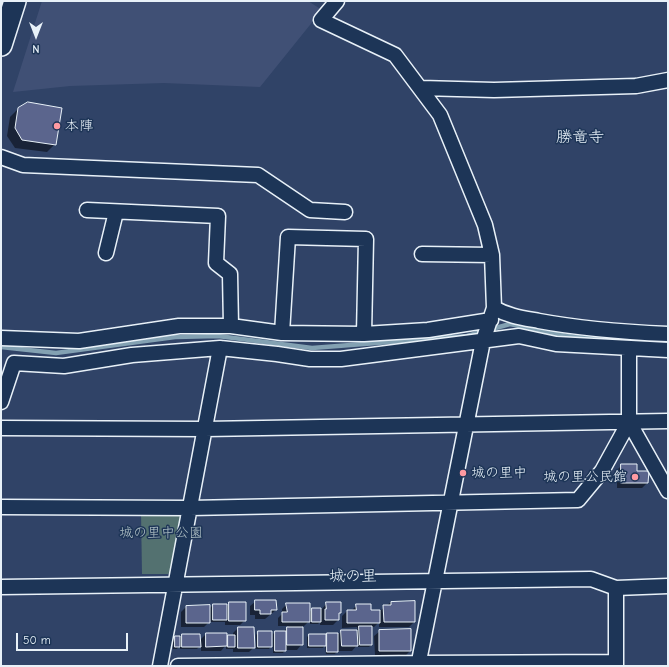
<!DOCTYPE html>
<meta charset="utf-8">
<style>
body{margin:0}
#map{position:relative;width:669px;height:667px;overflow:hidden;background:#304367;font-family:"Comic Neue",sans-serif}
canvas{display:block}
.frame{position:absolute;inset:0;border:2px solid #e8f1f8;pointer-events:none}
.north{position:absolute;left:16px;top:16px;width:40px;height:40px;-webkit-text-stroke:3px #1d3557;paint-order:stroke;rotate:180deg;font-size:11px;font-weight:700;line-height:16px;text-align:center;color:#e8f1f8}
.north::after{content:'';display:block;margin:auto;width:14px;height:18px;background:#e8f1f8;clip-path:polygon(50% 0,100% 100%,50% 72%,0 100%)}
.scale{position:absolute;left:16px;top:633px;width:112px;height:18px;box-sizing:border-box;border:2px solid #e8f1f8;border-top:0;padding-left:5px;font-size:12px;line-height:14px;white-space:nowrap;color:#e8f1f8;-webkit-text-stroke:3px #1d3557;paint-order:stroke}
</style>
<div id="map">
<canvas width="669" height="667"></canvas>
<div class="frame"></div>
<div class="north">N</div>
<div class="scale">50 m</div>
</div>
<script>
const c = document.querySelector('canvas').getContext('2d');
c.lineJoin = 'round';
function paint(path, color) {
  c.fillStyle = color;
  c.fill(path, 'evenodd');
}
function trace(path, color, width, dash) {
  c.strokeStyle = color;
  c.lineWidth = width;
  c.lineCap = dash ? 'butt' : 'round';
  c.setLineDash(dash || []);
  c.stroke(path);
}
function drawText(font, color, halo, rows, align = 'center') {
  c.font = font + ' "Comic Neue","Klee One",sans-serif';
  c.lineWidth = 3;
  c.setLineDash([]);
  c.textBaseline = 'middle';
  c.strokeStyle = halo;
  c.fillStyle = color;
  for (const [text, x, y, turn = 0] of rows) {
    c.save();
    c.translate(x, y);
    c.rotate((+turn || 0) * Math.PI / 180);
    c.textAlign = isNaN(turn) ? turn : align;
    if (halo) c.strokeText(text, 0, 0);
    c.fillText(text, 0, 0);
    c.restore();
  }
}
paint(new Path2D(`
 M 42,1 L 308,1 L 322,10 L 260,87 L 164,83 L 70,86 L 13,92 Z`), '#405075');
paint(new Path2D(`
 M 141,512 L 185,512 L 174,570 L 168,574 L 142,574 Z`), '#537170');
paint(new Path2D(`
 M 18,109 L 55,144 L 47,152 L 15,148 L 7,136 L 10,117 Z
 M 622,465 L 636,472 L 648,472 L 647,483 L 642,488 L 617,488 L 617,470 Z
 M 256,601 L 276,610 L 265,619 L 255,619 L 255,615 L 250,615 L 250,606 Z
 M 391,602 L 414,602 L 414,622 L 409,627 L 379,627 L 379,622 L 374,627 L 371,627 L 371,645 L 369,647 L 358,647 L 358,644 L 352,651 L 337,651 L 335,654 L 326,654 L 325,645 L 323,648 L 307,648 L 307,637 L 309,635 L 325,637 L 328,634 L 337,635 L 342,631 L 358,631 L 357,627 L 342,628 L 342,616 L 347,611 L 351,611 L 357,605 L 370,611 L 380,611 Z
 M 230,603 L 245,620 L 240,625 L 225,625 L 225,622 L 211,622 L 211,620 L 204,627 L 181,627 L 181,612 L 186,607 L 209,609 L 213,605 L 226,607 Z
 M 327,603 L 340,613 L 338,615 L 338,620 L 333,625 L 320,625 L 320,622 L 318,624 L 310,624 L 310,620 L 304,626 L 302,626 L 302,644 L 297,650 L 285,650 L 283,653 L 273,653 L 273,634 L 275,632 L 283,632 L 289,626 L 278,626 L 278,618 L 282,614 L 282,609 L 287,604 L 309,613 L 312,609 L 322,609 Z
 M 238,628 L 253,628 L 254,647 L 249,652 L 233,652 L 233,649 L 226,649 L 226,645 L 221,651 L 201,651 L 201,645 L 197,649 L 180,649 L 180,645 L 177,649 L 173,649 L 173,639 L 175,637 L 179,639 L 182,635 L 199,641 L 206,634 L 226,639 L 229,636 L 233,636 L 233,633 Z
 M 380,631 L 410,651 L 405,656 L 375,655 L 374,636 Z
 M 258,632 L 271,646 L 269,649 L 256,649 L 256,635 Z`), '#0007');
trace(new Path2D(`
 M 645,342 L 668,343
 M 1,347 L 56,353 L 175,337 L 218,336 L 312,348 L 467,336 L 510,324 L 567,336 L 618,341`), '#83a1b2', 4.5);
const building = new Path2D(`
 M 28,102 L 62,108 L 56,145 L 22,140 L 15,128 L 18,108 Z
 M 621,464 L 637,464 L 637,471 L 649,471 L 648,483 L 621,483 Z
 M 255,600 L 276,600 L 277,610 L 271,610 L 271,614 L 260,614 L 260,610 L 255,610 Z
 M 415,601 L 415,622 L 384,622 L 383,605 L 391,605 L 391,602 Z
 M 229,602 L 246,602 L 246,621 L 229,621 Z
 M 326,602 L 341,602 L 341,613 L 339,613 L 339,620 L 325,620 L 325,609 L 326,609 Z
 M 286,603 L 310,603 L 310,622 L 282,622 L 282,612 L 287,612 Z
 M 213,604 L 227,604 L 227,620 L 213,620 Z
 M 356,604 L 371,604 L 371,610 L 380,610 L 380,623 L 347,623 L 347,610 L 356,610 Z
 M 210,605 L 210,623 L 186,623 L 186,606 Z
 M 312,608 L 321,608 L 321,622 L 312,622 Z
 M 359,626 L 372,626 L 372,645 L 360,645 Z
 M 238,627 L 254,627 L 255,648 L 238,648 Z
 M 287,627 L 303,627 L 303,645 L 287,645 Z
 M 411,629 L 411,651 L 379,651 L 379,630 Z
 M 341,630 L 357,630 L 358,646 L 342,646 Z
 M 258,631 L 272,631 L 272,647 L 258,647 Z
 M 275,631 L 286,631 L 286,651 L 275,651 Z
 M 206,633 L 227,633 L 227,646 L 206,647 Z
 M 327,633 L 338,633 L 338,652 L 327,652 Z
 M 182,634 L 200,634 L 201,647 L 182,647 Z
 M 309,634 L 326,634 L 326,646 L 309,646 Z
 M 228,635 L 235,635 L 235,647 L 228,647 Z
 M 175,636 L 180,636 L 180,647 L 175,647 Z`);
paint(building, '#5b658d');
trace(building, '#e8f1f8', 1);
const minor = new Path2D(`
 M 337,1 L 321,20 L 395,55 L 440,115 L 485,225 L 492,255 L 494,308 L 483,341 L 418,666
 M 421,88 L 494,90 L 636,86 L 668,80
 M 1,157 L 23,165 L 258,175 L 310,210 L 345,212
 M 87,210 L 218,216 L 216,263 L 230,274 L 231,326
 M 106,253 L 116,212
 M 422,254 L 492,255
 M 494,308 C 508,316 523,318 539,321 C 582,329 624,332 668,334
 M 282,333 L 288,237 L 366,239 L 364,334
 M 1,338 L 79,341 L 179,326 L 231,326 L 282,333 L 364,334 L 428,330 L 491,320
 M 629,349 L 629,422 L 668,491
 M 1,402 L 14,363 L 64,366 L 132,355 L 220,348 L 277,354 L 310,359 L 341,359 L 519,336 L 556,344 L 668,350
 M 1,428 L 205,429 L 668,421
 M 1,507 L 190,508 L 578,500 L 602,471 L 629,422
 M 1,587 L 591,579 L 616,588 L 668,586
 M 616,588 L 616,666
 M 160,666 L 220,348
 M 178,666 L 419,663 L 616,662`);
const highway = new Path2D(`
 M 1,45 L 15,1`);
trace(minor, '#e8f1f8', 17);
trace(highway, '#e8f1f8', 24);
trace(minor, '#1d3557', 14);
trace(highway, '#1d3557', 21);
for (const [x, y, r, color] of [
 [57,126,4,"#ff9aa2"],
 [463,473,4,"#ff9aa2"],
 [635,477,4,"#ff9aa2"]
]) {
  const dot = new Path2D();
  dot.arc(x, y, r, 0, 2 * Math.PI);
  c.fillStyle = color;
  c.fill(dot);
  trace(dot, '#1d3557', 1.5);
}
drawText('14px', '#e8f1f8', '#1d3557', [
 ["本陣",65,126],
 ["城の里中",471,473],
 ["城の里公民館",627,477,"right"]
], 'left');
drawText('14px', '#b4c4c8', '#1d3557', [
 ["城の里中公園",161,533]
]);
drawText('16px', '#e8f1f8', '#1d3557', [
 ["勝竜寺",580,137],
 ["城の里",353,576]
]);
</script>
